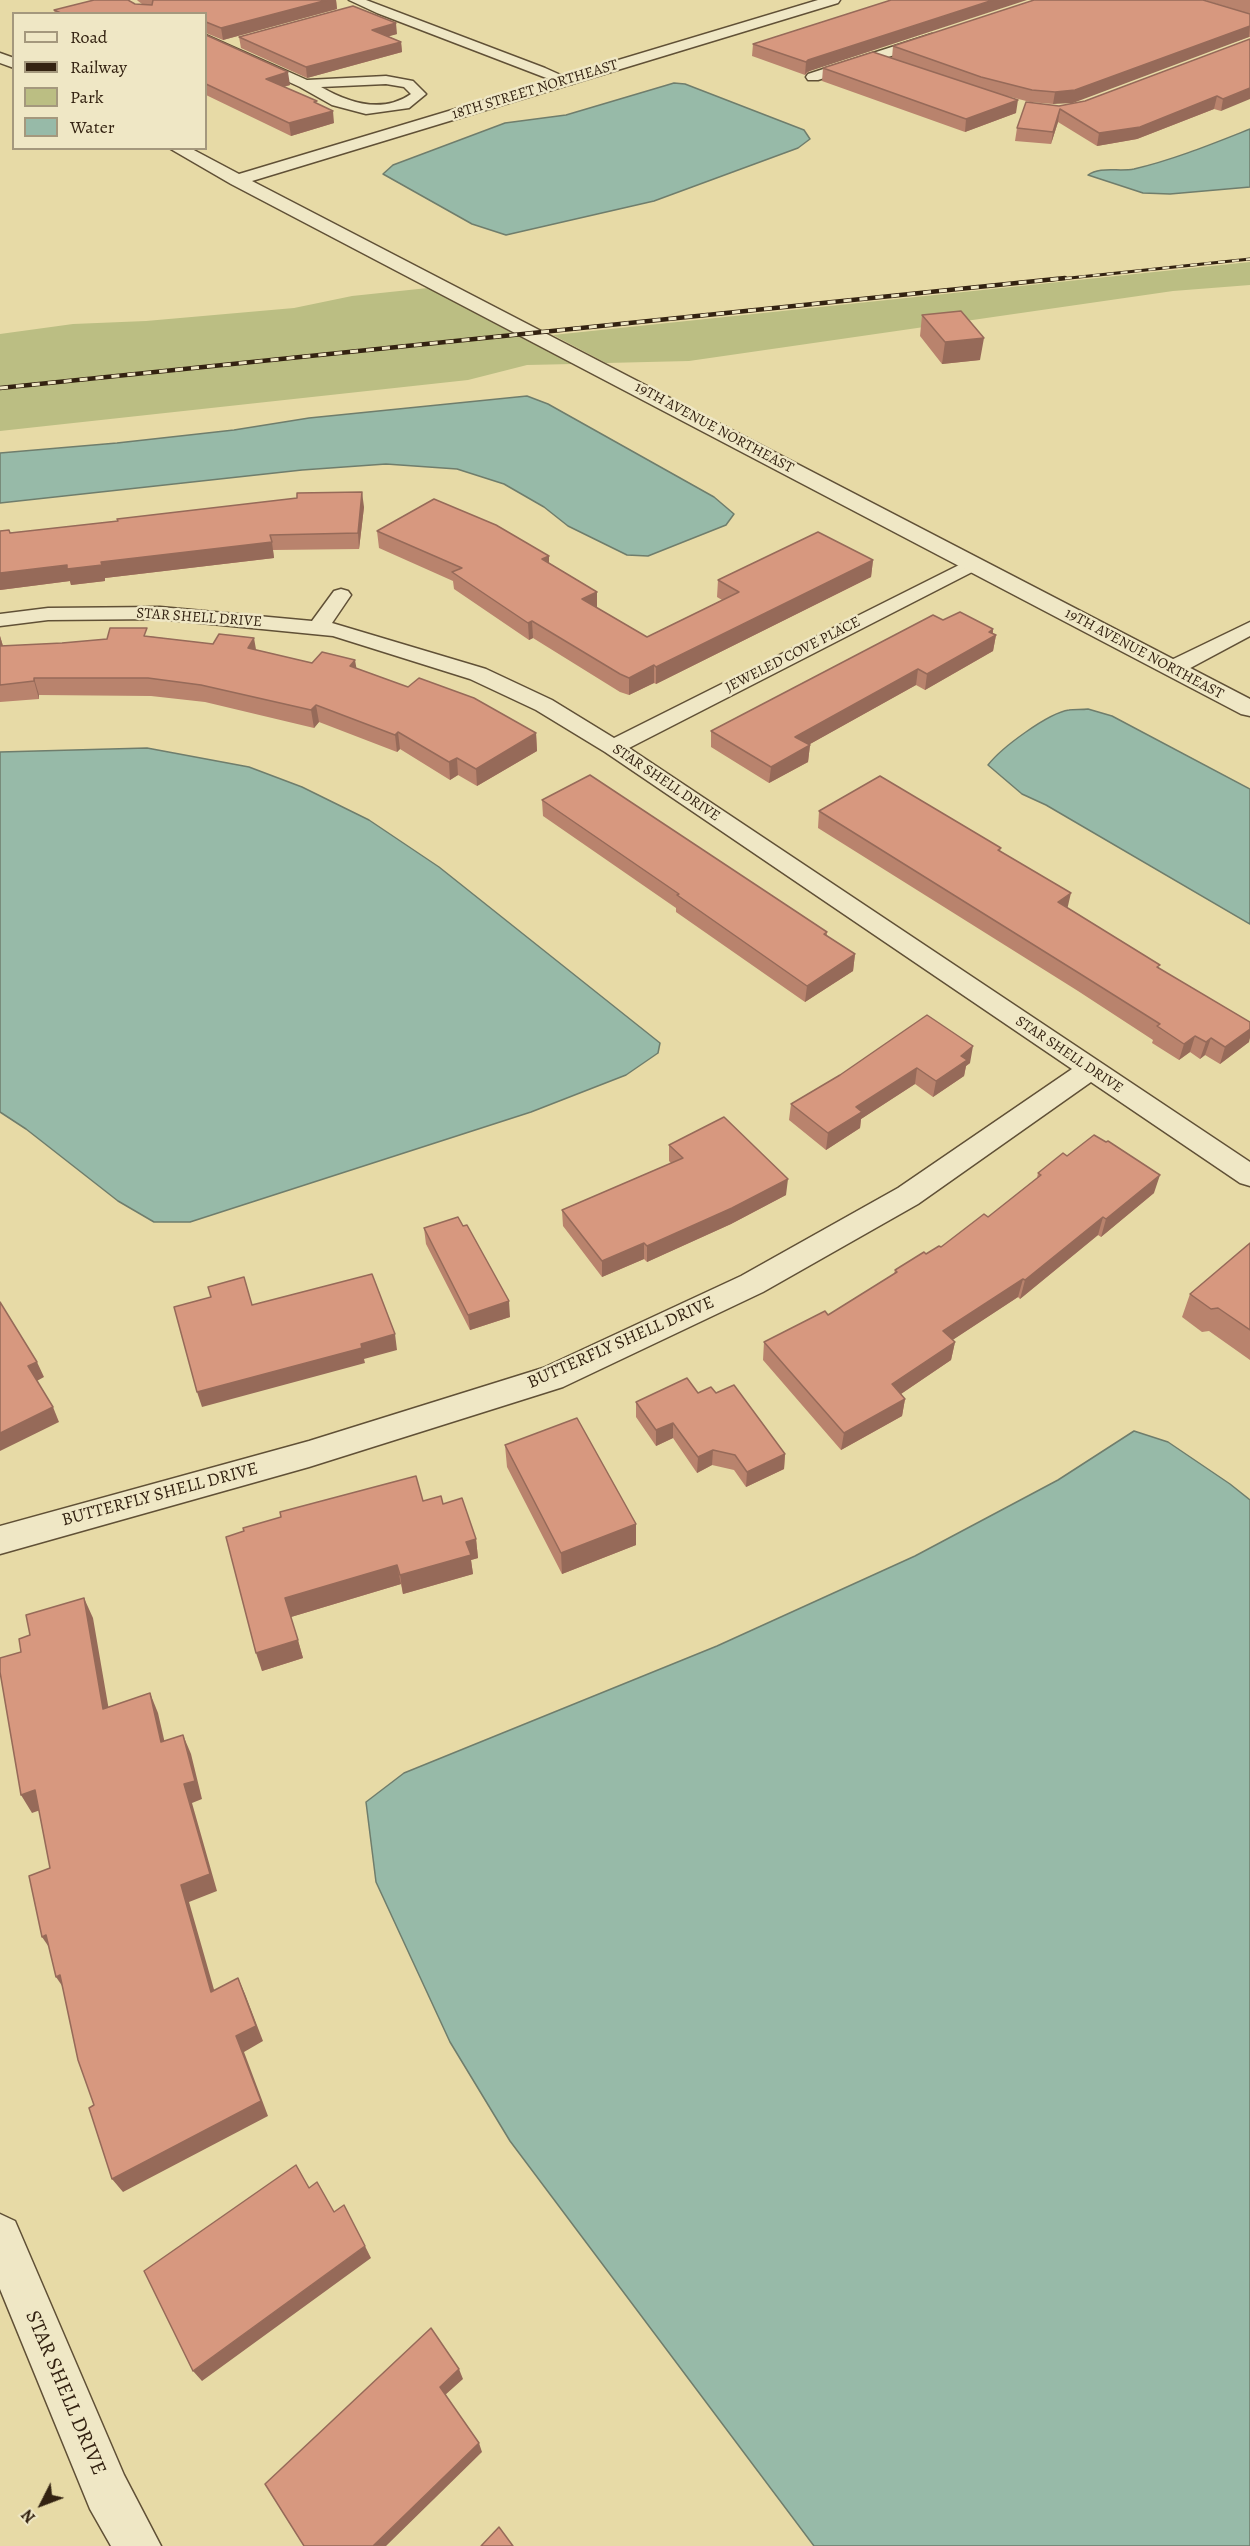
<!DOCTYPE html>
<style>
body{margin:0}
#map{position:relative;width:1250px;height:2546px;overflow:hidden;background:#e7daa6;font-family:Alegreya,serif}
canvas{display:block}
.legend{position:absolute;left:12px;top:12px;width:195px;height:138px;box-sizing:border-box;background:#efe7c5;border:2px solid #a4987d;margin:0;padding:8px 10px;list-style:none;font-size:18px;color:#321}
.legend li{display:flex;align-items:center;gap:12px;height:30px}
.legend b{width:30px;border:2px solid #a4987d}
.north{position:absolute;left:12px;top:2474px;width:60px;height:60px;-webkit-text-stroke:4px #efe7c5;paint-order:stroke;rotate:228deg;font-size:16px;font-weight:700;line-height:24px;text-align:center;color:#321}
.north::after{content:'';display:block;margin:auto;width:21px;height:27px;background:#321;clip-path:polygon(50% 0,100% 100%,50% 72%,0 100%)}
</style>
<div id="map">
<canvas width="1250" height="2546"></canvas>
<ul class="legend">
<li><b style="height:8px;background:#efe7c5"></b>Road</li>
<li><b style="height:8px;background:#321"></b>Railway</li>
<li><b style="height:16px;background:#bbbe83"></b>Park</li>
<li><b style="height:16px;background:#97baa8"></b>Water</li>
</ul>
<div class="north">N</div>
</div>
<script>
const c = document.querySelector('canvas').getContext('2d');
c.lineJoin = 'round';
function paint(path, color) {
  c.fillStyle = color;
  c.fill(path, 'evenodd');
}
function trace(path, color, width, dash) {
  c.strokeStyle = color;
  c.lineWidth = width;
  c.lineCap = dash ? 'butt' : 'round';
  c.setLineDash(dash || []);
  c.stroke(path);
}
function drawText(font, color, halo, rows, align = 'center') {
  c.font = font + ' Alegreya,serif';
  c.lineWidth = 5;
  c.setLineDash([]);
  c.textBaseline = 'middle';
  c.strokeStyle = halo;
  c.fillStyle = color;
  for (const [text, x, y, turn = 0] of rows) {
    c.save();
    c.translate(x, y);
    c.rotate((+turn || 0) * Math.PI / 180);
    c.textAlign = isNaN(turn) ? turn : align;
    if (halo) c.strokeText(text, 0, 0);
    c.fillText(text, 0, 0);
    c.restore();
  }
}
paint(new Path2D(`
 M 1250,262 L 1250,285 L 1173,291 L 689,361 L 606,363 L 553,335 Z
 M 428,288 L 573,364 L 527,365 L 468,380 L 0,431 L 0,334 L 73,324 L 146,321 L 294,308 L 352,296 Z`), '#bbbe83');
const water = new Path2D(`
 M 674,83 L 685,84 L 804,130 L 810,139 L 798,148 L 654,201 L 506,235 L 472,224 L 383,174 L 393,165 L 505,123 L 566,115 Z
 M 1250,129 L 1250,187 L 1170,194 L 1143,193 L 1088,175 C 1100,166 1119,172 1134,169 C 1173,160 1212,144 1250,129 Z
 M 527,396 L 548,404 L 714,497 L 734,514 L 726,525 L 648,556 L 627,555 L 568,526 L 544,507 L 504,484 L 457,469 L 386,464 L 302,470 L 0,503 L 0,453 L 117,443 L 234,430 L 309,418 Z
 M 1088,709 L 1112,716 L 1250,789 L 1250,924 L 1046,805 L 1022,794 L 988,765 C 1001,748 1048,713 1069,710 C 1075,709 1082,710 1088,709 Z
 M 147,748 L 249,767 L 302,787 L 369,820 L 439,867 L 660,1043 L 658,1053 L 626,1075 L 531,1112 L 190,1222 L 154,1222 L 118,1201 L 26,1129 L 0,1112 L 0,752 Z
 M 1134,1431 L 1168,1442 L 1230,1484 L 1250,1500 L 1250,2546 L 814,2546 L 510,2141 L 450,2042 L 376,1882 L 366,1802 L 404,1773 L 717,1646 L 915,1556 L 1058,1480 Z`);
paint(water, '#97baa8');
trace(water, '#6f7d6c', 1.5);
const minor = new Path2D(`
 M 349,0 L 366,0 L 545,68 L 574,81 L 572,84 L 562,84 L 377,13 Z
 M 932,34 L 937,35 L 939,38 L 937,41 L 818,80 L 808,80 L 806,77 L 808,74 Z
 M 206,35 L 307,80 L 386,76 L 413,81 L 426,94 L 409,108 L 366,114 L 332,105 L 300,87 L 206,44 ZM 386,84 L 404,87 L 411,94 C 382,114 349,103 321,87 Z
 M 973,558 L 980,560 L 983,564 L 980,568 L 629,748 L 1250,1162 L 1250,1186 L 1240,1183 L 1091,1082 L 918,1204 L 763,1292 L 563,1387 L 309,1467 L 0,1554 L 0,1526 L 309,1441 L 543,1368 L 741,1276 L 898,1188 L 1072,1069 L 605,752 L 536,710 L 470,679 L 333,636 L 160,619 L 48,620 L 0,626 L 0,614 L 48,608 L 160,607 L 312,621 L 334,591 L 341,589 L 348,591 L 351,595 L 332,623 L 486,669 L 552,700 L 614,738 Z
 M 1250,622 L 1250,636 L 1181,673 L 1173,675 L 1165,673 L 1162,668 L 1165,663 Z
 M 0,2214 L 15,2221 L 124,2475 L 161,2546 L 111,2546 L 90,2509 L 0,2289 Z`);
const tertiary = new Path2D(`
 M 818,0 L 840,0 L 838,3 L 252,181 L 1250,699 L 1250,716 L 1241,714 L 231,184 L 169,148 L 190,148 L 239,174 Z
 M 0,53 L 14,58 L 14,68 L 0,63 Z`);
trace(minor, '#605036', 3);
trace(tertiary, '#605036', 3);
paint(minor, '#efe7c5');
paint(tertiary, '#efe7c5');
const railFar1 = new Path2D(`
 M 1051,280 L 1250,259`);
const rail = new Path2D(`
 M 0,388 L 1065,278`);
trace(railFar1, '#321', 3);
trace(rail, '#321', 4.5);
trace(railFar1, '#efe7c5', 2, [7]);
trace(rail, '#efe7c5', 3, [8]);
paint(new Path2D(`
 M 137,0 L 336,0 L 337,9 L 223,40 L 206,33 L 206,14 L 55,14 L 54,10 L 142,4 L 138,1 Z
 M 891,0 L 805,75 L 752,56 L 753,44 Z
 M 1204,0 L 1250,0 L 1250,14 Z
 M 1250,14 L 1250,37 L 1249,37 L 1053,104 L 1030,102 L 1007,96 L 1016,113 L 965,132 L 822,81 L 823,68 L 892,58 L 893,46 Z
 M 397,34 L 388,36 L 401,42 L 402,52 L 307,78 L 241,48 L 239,37 Z
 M 206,35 L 290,85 L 284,87 L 317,103 L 334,123 L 291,136 L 206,95 Z
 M 1250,39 L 1221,111 L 1214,109 L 1137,139 L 1097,146 L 1058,122 L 1051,144 L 1015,141 L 1017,128 L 1059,106 L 1085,101 Z
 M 922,315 L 980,360 L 942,364 L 920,336 Z
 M 364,507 L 359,549 L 273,550 L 274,558 L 105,578 L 105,581 L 71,585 L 70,581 L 0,590 L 0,531 L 10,533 Z
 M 377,531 L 549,556 L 549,563 L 597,592 L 597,608 L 647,637 L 722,600 L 717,597 L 718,580 L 873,560 L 871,577 L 656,684 L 654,683 L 629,695 L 620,692 L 533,638 L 529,640 L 454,589 L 453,581 L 379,548 Z
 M 943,620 L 993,629 L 993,634 L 996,635 L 993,651 L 925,690 L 916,685 L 808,745 L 810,745 L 808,762 L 769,783 L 711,747 L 711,731 Z
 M 0,636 L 3,646 L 62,643 L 148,636 L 257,650 L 312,663 L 357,669 L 536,733 L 537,751 L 477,786 L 458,775 L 450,780 L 400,749 L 397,752 L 319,722 L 314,728 L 205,702 L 151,696 L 39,695 L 39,699 L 0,702 Z
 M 542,800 L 827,932 L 827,936 L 855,954 L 853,971 L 805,1002 L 676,912 L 676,908 L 543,816 Z
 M 819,811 L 1001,848 L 1000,851 L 1067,908 L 1159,968 L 1249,1042 L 1220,1064 L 1205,1055 L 1200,1059 L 1190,1052 L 1179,1060 L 1152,1043 L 1153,1040 L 1078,991 L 818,828 Z
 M 970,1063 L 966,1066 L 964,1076 L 933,1097 L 915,1084 L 861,1119 L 860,1128 L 826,1150 L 789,1120 L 791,1104 L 840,1075 Z
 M 669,1145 L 786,1195 L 731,1224 L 647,1262 L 644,1259 L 602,1277 L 563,1226 L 562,1210 L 671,1163 L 669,1161 Z
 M 1067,1156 L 1154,1193 L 1101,1237 L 1098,1235 L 1020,1299 L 1018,1297 L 952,1340 L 955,1342 L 951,1360 L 901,1394 L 905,1399 L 902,1416 L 841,1450 L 763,1360 L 764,1342 L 828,1315 L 894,1274 L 895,1270 L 941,1247 L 988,1217 L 1037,1178 L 1038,1173 Z
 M 424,1228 L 510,1317 L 470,1330 L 426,1244 Z
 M 1250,1243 L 1250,1360 L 1209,1331 L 1202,1332 L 1182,1317 L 1190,1294 Z
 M 698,1393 L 716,1393 L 785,1454 L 784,1469 L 746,1487 L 734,1470 L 712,1465 L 697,1473 L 673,1438 L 656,1446 L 636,1417 L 636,1402 Z
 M 505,1445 L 636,1524 L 636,1545 L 562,1574 L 507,1467 Z
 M 423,1501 L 443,1504 L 476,1539 L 478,1558 L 471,1560 L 473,1574 L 403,1594 L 401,1584 L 291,1617 L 303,1658 L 262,1671 L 244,1531 Z`), '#b9836d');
paint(new Path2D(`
 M 327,0 L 336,0 L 337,9 L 223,40 L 221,28 Z
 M 993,0 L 1027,0 L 807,72 L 805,75 L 806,62 L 808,60 Z
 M 396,23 L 397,34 L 373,41 L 372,30 Z
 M 1250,26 L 1249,37 L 1073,103 L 1053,104 L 1055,92 Z
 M 401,42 L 402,52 L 307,78 L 306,67 Z
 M 288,72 L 290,85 L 267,91 L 266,79 Z
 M 1250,88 L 1250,99 L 1221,111 L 1223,99 Z
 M 1217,96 L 1214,109 L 1137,139 L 1097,146 L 1099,133 Z
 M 1018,100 L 1016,113 L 965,132 L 966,119 Z
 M 1060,109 L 1058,122 L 1051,144 L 1053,132 Z
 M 333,111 L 334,123 L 291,136 L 289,123 Z
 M 984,338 L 980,360 L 942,364 L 945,342 Z
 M 362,492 L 364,507 L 359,549 L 358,533 Z
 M 272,542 L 274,558 L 105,578 L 105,581 L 71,585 L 70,581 L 0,590 L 0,573 Z
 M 549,556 L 549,573 L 542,559 Z
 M 873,560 L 871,577 L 656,684 L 656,667 Z
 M 597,592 L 597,610 L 582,599 Z
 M 532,621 L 533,638 L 529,640 L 528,623 Z
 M 993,629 L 992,638 L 996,635 L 993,651 L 925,690 L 927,674 Z
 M 0,636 L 5,653 L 0,648 Z
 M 254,638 L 257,655 L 248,648 Z
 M 355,660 L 358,677 L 350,666 Z
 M 654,665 L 654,683 L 629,695 L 629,678 Z
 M 918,669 L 916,685 L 794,753 L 795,737 Z
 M 34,678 L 39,695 L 39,699 L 34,681 Z
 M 316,705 L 319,722 L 314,728 L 311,710 Z
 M 398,732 L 400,749 L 397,752 L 395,735 Z
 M 536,733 L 537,751 L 477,786 L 476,769 Z
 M 810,745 L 808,762 L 769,783 L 771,767 Z
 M 457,758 L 458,775 L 450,780 L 449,762 Z
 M 1071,893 L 1067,910 L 1058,902 Z
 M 855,954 L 853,971 L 805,1002 L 807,986 Z
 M 1250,1029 L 1250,1038 L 1249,1042 L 1220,1064 L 1225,1047 Z
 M 1195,1036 L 1190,1052 L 1179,1060 L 1184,1044 Z
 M 1211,1038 L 1205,1055 L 1200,1059 L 1206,1042 Z
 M 973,1046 L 970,1063 L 966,1066 L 964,1076 L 933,1097 L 936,1081 L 961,1056 Z
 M 917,1068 L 915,1084 L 861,1119 L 860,1128 L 826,1150 L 828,1133 L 856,1107 Z
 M 1160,1175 L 1154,1193 L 1101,1237 L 1106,1219 Z
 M 788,1179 L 786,1195 L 731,1224 L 647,1262 L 647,1246 Z
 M 1103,1217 L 1098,1235 L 1020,1299 L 1025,1280 Z
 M 644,1243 L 644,1259 L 602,1277 L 602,1261 Z
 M 1023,1279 L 1018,1297 L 939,1349 L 943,1331 Z
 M 509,1301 L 510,1317 L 470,1330 L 468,1315 Z
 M 395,1334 L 397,1350 L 364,1359 L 365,1363 L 202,1407 L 197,1392 Z
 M 955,1342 L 951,1360 L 889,1402 L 892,1384 Z
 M 37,1362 L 44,1377 L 35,1382 L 28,1366 Z
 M 905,1399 L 902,1416 L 841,1450 L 844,1433 Z
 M 53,1407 L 59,1422 L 0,1451 L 0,1433 Z
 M 673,1423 L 673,1438 L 656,1446 L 656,1430 Z
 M 713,1450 L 712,1465 L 697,1473 L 698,1457 Z
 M 785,1454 L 784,1469 L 746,1487 L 747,1472 Z
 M 636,1524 L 636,1545 L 562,1574 L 561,1553 Z
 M 476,1539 L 478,1558 L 471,1560 L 473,1574 L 403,1594 L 400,1575 L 466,1542 Z
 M 397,1565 L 401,1584 L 291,1617 L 285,1598 Z
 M 84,1598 L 93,1618 L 112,1728 L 103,1709 Z
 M 298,1640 L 303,1658 L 262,1671 L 256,1653 Z
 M 150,1693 L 158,1713 L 169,1761 L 161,1742 Z
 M 183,1735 L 191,1754 L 202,1799 L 192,1803 L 217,1891 L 189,1902 L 219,2007 L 211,1992 L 181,1885 L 184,1784 Z
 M 35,1790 L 46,1808 L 32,1813 L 21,1795 Z
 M 46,1935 L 53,1953 L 42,1937 Z
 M 60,1975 L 67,1993 L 56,1977 Z
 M 238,1978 L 245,1994 L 263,2041 L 244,2052 L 268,2116 L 123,2192 L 112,2179 L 236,2036 Z
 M 365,2246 L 371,2258 L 202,2381 L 193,2371 Z
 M 459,2369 L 463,2379 L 444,2396 L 440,2387 Z
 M 479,2443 L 482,2452 L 386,2546 L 373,2546 Z`), '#966a59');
const building = new Path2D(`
 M 94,0 L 128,0 L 135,4 L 152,5 L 153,0 L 327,0 L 221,28 L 206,22 L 206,14 L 63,14 L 54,10 Z
 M 891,0 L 993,0 L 808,60 L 806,62 L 753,44 Z
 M 1034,0 L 1203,0 L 1250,14 L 1250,26 L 1075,90 L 1055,92 L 1032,90 L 981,77 L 893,46 Z
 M 353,6 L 396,23 L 372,30 L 401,42 L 306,67 L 239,37 Z
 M 206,35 L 288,72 L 266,79 L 317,101 L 314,102 L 333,111 L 289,123 L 206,84 Z
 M 1250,39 L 1250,88 L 1223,99 L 1217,96 L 1140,127 L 1099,133 L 1060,109 L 1053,132 L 1017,128 L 1026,102 L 1059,106 L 1085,101 Z
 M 873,52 L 1018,100 L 966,119 L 823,68 Z
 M 961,311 L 984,338 L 945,342 L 922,315 Z
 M 362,492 L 358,533 L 270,535 L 272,542 L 101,562 L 102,565 L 67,569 L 67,565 L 0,573 L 0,531 L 9,530 L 10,533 L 118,521 L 117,519 L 297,498 L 297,493 Z
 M 434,499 L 496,525 L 549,556 L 542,559 L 597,592 L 582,599 L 647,637 L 739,592 L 718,580 L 818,532 L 873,560 L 656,667 L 654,665 L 629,678 L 620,674 L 532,621 L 528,623 L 452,572 L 462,568 L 377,531 Z
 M 960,612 L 993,629 L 989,632 L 996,635 L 927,674 L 918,669 L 795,737 L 810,745 L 771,767 L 711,731 L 933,615 L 943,620 Z
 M 110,628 L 147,628 L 144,636 L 213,644 L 219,634 L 254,638 L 248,648 L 312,663 L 322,652 L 355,660 L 350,666 L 408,687 L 419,678 L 474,698 L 536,733 L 476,769 L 457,758 L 449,762 L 398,732 L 395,735 L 316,705 L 311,710 L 201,685 L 148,678 L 34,678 L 34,681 L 0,685 L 0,646 L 62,643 L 107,639 Z
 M 590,775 L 827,932 L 824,934 L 855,954 L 807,986 L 677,895 L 679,894 L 542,800 Z
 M 880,776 L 1001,848 L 998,850 L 1071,893 L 1058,902 L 1160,965 L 1157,967 L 1250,1022 L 1250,1029 L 1225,1047 L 1211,1038 L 1206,1042 L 1195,1036 L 1184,1044 L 1157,1026 L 1160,1024 L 1082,975 L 819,811 Z
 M 927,1015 L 973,1046 L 961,1056 L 967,1060 L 936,1081 L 917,1068 L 856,1107 L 862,1112 L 828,1133 L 791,1104 L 840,1075 Z
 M 724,1117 L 788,1179 L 732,1208 L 647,1246 L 644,1243 L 602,1261 L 562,1210 L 683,1158 L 669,1145 Z
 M 1094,1135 L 1106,1142 L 1108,1141 L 1160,1175 L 1106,1219 L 1103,1217 L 1025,1280 L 1023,1279 L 943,1331 L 955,1342 L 892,1384 L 905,1399 L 844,1433 L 764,1342 L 825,1311 L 828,1315 L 897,1272 L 895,1270 L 924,1252 L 926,1254 L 939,1246 L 941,1247 L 984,1214 L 988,1217 L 1041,1175 L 1038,1173 L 1063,1153 L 1067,1156 Z
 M 458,1217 L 463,1226 L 467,1225 L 509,1301 L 468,1315 L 424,1228 Z
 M 1250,1243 L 1250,1330 L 1218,1308 L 1211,1309 L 1190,1294 Z
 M 372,1274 L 395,1334 L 361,1344 L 362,1348 L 197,1392 L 174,1307 L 211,1297 L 208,1287 L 244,1277 L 252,1305 Z
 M 0,1302 L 37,1362 L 28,1366 L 53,1407 L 0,1433 Z
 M 687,1378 L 698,1393 L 711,1387 L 716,1393 L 734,1385 L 785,1454 L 747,1472 L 735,1455 L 713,1450 L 698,1457 L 673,1423 L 656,1430 L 636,1402 Z
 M 577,1418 L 636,1524 L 561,1553 L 505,1445 Z
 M 416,1476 L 423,1501 L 441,1496 L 443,1504 L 462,1498 L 476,1539 L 466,1542 L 471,1555 L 400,1575 L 397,1565 L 285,1598 L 298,1640 L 256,1653 L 226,1537 L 244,1531 L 243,1528 L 281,1517 L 280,1512 Z
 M 84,1598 L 103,1709 L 150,1693 L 161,1742 L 183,1735 L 195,1781 L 184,1784 L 210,1874 L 181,1885 L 211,1992 L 238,1978 L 256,2026 L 236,2036 L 261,2101 L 112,2179 L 89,2108 L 94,2105 L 78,2060 L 60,1975 L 56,1977 L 46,1935 L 42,1937 L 29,1876 L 50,1868 L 35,1790 L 21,1795 L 0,1672 L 0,1658 L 21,1652 L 19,1639 L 30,1635 L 26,1615 Z
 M 296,2165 L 309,2188 L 317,2182 L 334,2212 L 344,2205 L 365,2246 L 193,2371 L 144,2271 Z
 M 431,2328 L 459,2369 L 440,2387 L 479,2443 L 373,2546 L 304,2546 L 265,2484 Z
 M 499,2527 L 513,2546 L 481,2546 Z`);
paint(building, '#d7987f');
trace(building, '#966a59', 1.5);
drawText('15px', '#321', '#efe7c5', [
 ["18TH STREET NORTHEAST",535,90,-17],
 ["19TH AVENUE NORTHEAST",714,428,28],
 ["STAR SHELL DRIVE",199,618,4],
 ["19TH AVENUE NORTHEAST",1144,654,28],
 ["JEWELED COVE PLACE",793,655,-27],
 ["STAR SHELL DRIVE",666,783,34],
 ["STAR SHELL DRIVE",1069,1055,34]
]);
drawText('18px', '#321', '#efe7c5', [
 ["BUTTERFLY SHELL DRIVE",621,1343,-24],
 ["BUTTERFLY SHELL DRIVE",160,1495,-15]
]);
drawText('21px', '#321', '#efe7c5', [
 ["STAR SHELL DRIVE",65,2393,67]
]);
</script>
